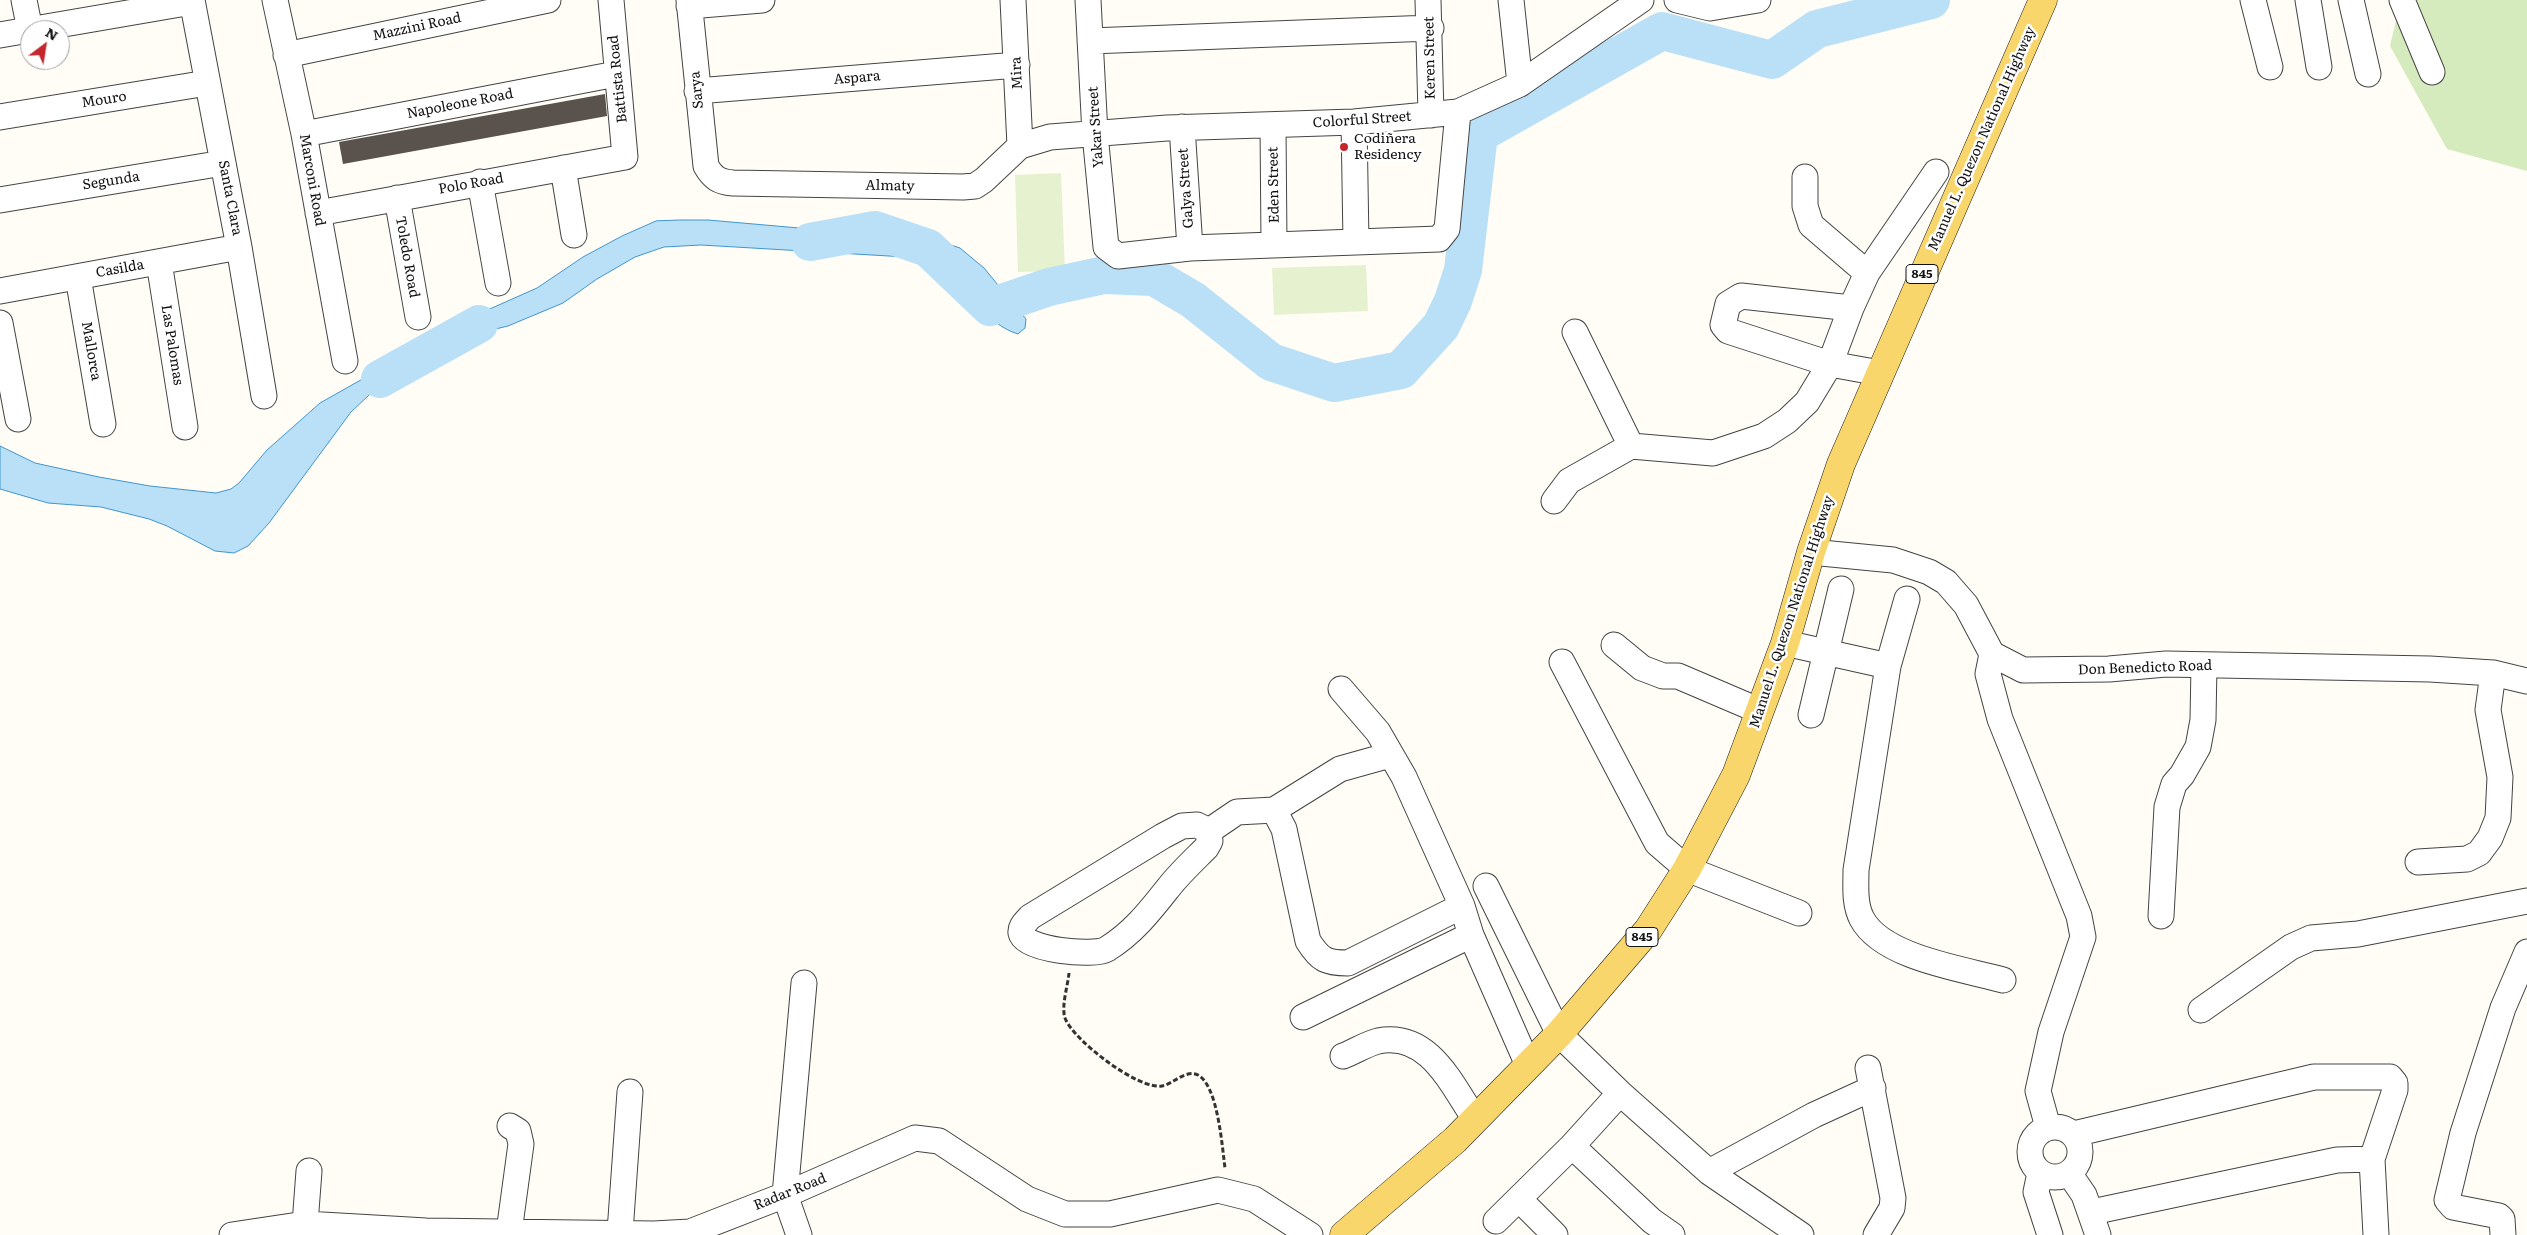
<!DOCTYPE html>
<meta charset="utf-8">
<style>
body{margin:0}
#map{position:relative;width:2527px;height:1235px;overflow:hidden;background:#fffdf5;font-family:Literata,serif}
canvas{display:block}
.north{position:absolute;left:20px;top:20px;width:50px;height:50px;box-sizing:border-box;background:#fff;border:1px solid #a0a0a0;border-radius:50%;rotate:31deg;font-size:14px;font-weight:700;line-height:20px;text-align:center;color:#111}
.north::after{content:'';display:block;margin:auto;width:18px;height:22px;background:#c4262e;clip-path:polygon(50% 0,100% 100%,50% 72%,0 100%)}
</style>
<div id="map">
<canvas width="2527" height="1235"></canvas>
<div class="north">N</div>
</div>
<script>
const c = document.querySelector('canvas').getContext('2d');
c.lineJoin = 'round';
function paint(path, color) {
  c.fillStyle = color;
  c.fill(path, 'evenodd');
}
function trace(path, color, width, dash) {
  c.strokeStyle = color;
  c.lineWidth = width;
  c.lineCap = dash ? 'butt' : 'round';
  c.setLineDash(dash || []);
  c.stroke(path);
}
function drawText(font, color, halo, rows, align = 'center') {
  c.font = font + ' Literata,serif';
  c.lineWidth = 5;
  c.setLineDash([]);
  c.textBaseline = 'middle';
  c.strokeStyle = halo;
  c.fillStyle = color;
  for (const [text, x, y, turn = 0] of rows) {
    c.save();
    c.translate(x, y);
    c.rotate((+turn || 0) * Math.PI / 180);
    c.textAlign = isNaN(turn) ? turn : align;
    if (halo) c.strokeText(text, 0, 0);
    c.fillText(text, 0, 0);
    c.restore();
  }
}
paint(new Path2D(`
 M 2401,0 L 2527,0 L 2527,171 L 2447,149 L 2390,46 Z`), '#d5ebbd');
paint(new Path2D(`
 M 1061,173 L 1065,271 L 1018,272 L 1015,175 Z
 M 1366,265 L 1368,311 L 1274,315 L 1272,268 Z`), '#e6f2cf');
const water = new Path2D(`
 M 680,220 L 708,220 L 936,240 L 960,248 L 984,268 L 1026,319 L 1025,328 L 1018,334 C 985,324 967,288 941,267 C 936,263 929,261 923,258 L 701,245 L 664,247 L 635,257 L 597,279 L 563,303 L 508,326 L 454,339 L 431,351 L 385,380 L 351,412 L 269,523 L 248,546 L 234,553 L 215,551 L 167,526 L 149,519 L 101,507 L 48,503 L 0,489 L 0,446 L 35,463 L 99,477 L 150,486 L 216,493 L 231,489 L 239,483 L 267,450 L 320,403 L 474,316 L 537,288 L 583,257 L 622,236 L 656,221 Z`);
paint(water, '#b9e0f7');
trace(water, '#3f96cf', 1);
trace(new Path2D(`
 M 810,242 L 875,230 L 928,248 L 990,307 L 1049,287 L 1104,275 L 1154,277 L 1193,300 L 1271,362 L 1334,383 L 1401,370 L 1441,326 L 1453,301 L 1463,270 L 1479,134 L 1662,31 L 1772,60 L 1817,29 L 1931,0
 M 380,379 L 479,324`), '#b9e0f7', 38);
paint(new Path2D(`
 M 605,94 L 607,116 L 343,164 L 339,142 Z`), '#5a524d');
const minor = new Path2D(`
 M 24,0 L 30,30
 M 192,0 L 239,247 L 264,396
 M 275,0 L 304,134 L 345,361
 M 689,0 L 706,166 C 713,178 719,182 733,183 L 963,187 L 975,186 L 984,180 L 1020,146 L 1050,137 L 1167,128 L 1354,122 L 1458,112 L 1520,84 L 1641,0
 M 1013,0 L 1020,146
 M 1088,0 L 1095,134 L 1106,247 L 1118,256 L 1190,248 L 1439,239 L 1447,229 L 1458,112
 M 1428,0 L 1431,115
 M 1511,0 L 1520,84
 M 1677,0 L 1710,8 L 1758,0
 M 2253,0 L 2270,67
 M 2308,0 L 2319,67
 M 2351,0 L 2368,74
 M 2402,0 L 2432,72
 M 689,6 L 762,0
 M 0,35 L 192,2
 M 1090,41 L 1431,28
 M 286,55 L 548,0
 M 697,91 L 1017,65
 M 0,117 L 207,83
 M 1354,122 L 1356,242
 M 1273,125 L 1274,245
 M 1182,127 L 1190,248
 M 304,134 L 616,74
 M 563,168 L 574,235
 M 1805,177 L 1805,206 L 1811,225 L 1867,273
 M 480,182 L 498,283
 M 397,198 L 418,317
 M 0,200 L 223,163
 M 318,213 L 625,157 L 611,0
 M 159,262 L 185,427
 M 78,277 L 103,424
 M 0,291 L 239,247
 M 1851,308 L 1741,296 L 1728,304 L 1723,325 L 1728,331 L 1830,364 L 1880,373
 M 0,323 L 18,419
 M 1575,332 L 1631,446 L 1713,453 L 1764,436 L 1787,421 L 1807,402 L 1830,364 L 1851,308 L 1867,273 L 1936,172
 M 1554,501 L 1569,481 L 1631,446
 M 1811,552 L 1893,560 L 1929,572 L 1946,582 L 1966,605 L 1992,654 L 2023,670 L 2109,669 L 2166,664 L 2430,669 L 2493,673 L 2527,681
 M 1907,599 L 1888,666 L 1856,870 C 1856,886 1854,904 1862,919 C 1883,958 1964,969 2003,980
 M 1785,643 L 1888,666
 M 1614,645 L 1642,668 L 1663,676 L 1678,676 L 1760,711
 M 1992,654 L 1988,674 L 2000,719 L 2079,916 L 2083,937 L 2051,1032 L 2038,1091 L 2048,1127
 M 1562,662 L 1657,843 L 1687,869 L 1799,913
 M 1341,689 L 1378,732 L 1404,777 L 1462,906 L 1471,935 L 1528,1065
 M 1811,715 L 1841,589
 M 1274,810 L 1284,829 L 1308,941 C 1320,960 1326,963 1348,963 L 1462,906
 M 1197,825 L 1209,831 L 1210,841 L 1206,848 C 1193,861 1180,873 1169,887 C 1150,911 1133,933 1107,949 C 1094,957 1024,950 1021,933 C 1020,926 1026,922 1030,917 L 1163,836 L 1182,826 Z
 M 1209,831 L 1237,812 L 1274,810 L 1340,769 L 1390,755
 M 2418,862 L 2467,859 L 2479,853 L 2490,838 L 2498,818 L 2500,777 L 2488,710 L 2493,673
 M 1486,886 L 1559,1034 L 1620,1093 L 1709,1172 L 1801,1235
 M 2161,916 L 2167,807 L 2174,784 L 2182,775 L 2198,747 L 2203,720 L 2204,665
 M 2201,1010 L 2291,947 L 2311,938 L 2358,934 L 2527,901
 M 1303,1017 L 1471,935
 M 1343,1056 C 1354,1052 1366,1044 1378,1041 C 1429,1031 1451,1084 1475,1119
 M 1868,1068 L 1893,1198 L 1892,1208 L 1876,1235
 M2030 1152a25 25 0 1 1 50 0a25 25 0 1 1-50 0Z
 M 2074,1134 L 2314,1077 L 2390,1077 L 2395,1083 L 2395,1090 L 2372,1159 L 2376,1235
 M 1572,1146 L 1652,1221 L 1672,1235
 M 1709,1172 L 1814,1115 L 1873,1088
 M 2040,1173 L 2036,1192 L 2050,1235
 M 2069,1173 L 2084,1195 L 2098,1235
 M 1519,1199 L 1555,1235
 M 2092,1212 L 2337,1160 L 2372,1159
 M 1496,1221 L 1572,1146 L 1620,1093
 M 305,1224 L 309,1171
 M 509,1232 L 521,1144 L 518,1131 L 510,1126
 M 620,1232 L 630,1092
 M 232,1235 L 305,1224 L 426,1231 L 654,1234 L 690,1232 L 785,1195 L 915,1138 L 939,1141 L 1027,1199 L 1065,1214 L 1110,1214 L 1218,1190 L 1254,1199 L 1310,1235
 M 799,1235 L 785,1195 L 804,983
 M 2503,1235 L 2502,1219 L 2499,1216 L 2453,1207 L 2447,1200 L 2463,1133 L 2503,1008 L 2527,952`);
const major = new Path2D(`
 M 1344,1235 L 1455,1140 L 1559,1034 L 1648,930 L 1687,869 L 1736,775 L 1785,643 L 1811,552 L 1841,464 L 2043,0`);
trace(minor, '#444', 27);
trace(major, '#222', 29);
trace(new Path2D(`
 M 1069,973 C 1068,985 1061,1006 1065,1018 C 1073,1040 1138,1090 1162,1086 C 1173,1084 1186,1069 1198,1075 C 1218,1086 1222,1146 1225,1168`), '#333', 3, [5, 2.5]);
trace(minor, '#fff', 25);
trace(major, '#f9d66b', 28);
for (const [x, y, r, color] of [
 [1344,147,5,"#c4262e"]
]) {
  const dot = new Path2D();
  dot.arc(x, y, r, 0, 2 * Math.PI);
  c.fillStyle = color;
  c.fill(dot);
  trace(dot, '#fff', 2);
}
for (const [x, y, w] of [
 [1922,274,32],
 [1642,937,32]
]) {
  const box = new Path2D();
  box.roundRect(x - w / 2, y - 9.5, w, 19, 4);
  c.fillStyle = '#fff';
  c.fill(box);
  trace(box, '#111', 1);
}
drawText('bold 12px', '#111', null, [
 ["845",1922,274],
 ["845",1642,937]
]);
drawText('14px', '#111', '#fff', [
 ["Mazzini Road",417,27,-12],
 ["Keren Street",1430,58,-91],
 ["Mira",1017,73,-93],
 ["Aspara",857,78,-5],
 ["Battista Road",618,79,-96],
 ["Sarya",697,90,-96],
 ["Mouro",104,100,-9],
 ["Napoleone Road",460,104,-11],
 ["Colorful Street",1362,120,-4],
 ["Yakar Street",1096,127,-94],
 ["Manuel L. Quezon National Highway",1982,139,-66],
 ["Marconi Road",312,180,80],
 ["Segunda",111,181,-9],
 ["Polo Road",471,184,-10],
 ["Eden Street",1274,185,-91],
 ["Almaty",890,186,1],
 ["Galya Street",1186,188,-94],
 ["Santa Clara",230,198,79],
 ["Toledo Road",407,257,80],
 ["Casilda",120,269,-10],
 ["Las Palomas",172,345,81],
 ["Mallorca",91,351,80],
 ["Manuel L. Quezon National Highway",1792,612,-72],
 ["Don Benedicto Road",2145,668,-2],
 ["Radar Road",790,1192,-22]
]);
drawText('14px', '#111', '#fff', [
 ["Codiñera",1354,139],
 ["Residency",1354,155]
], 'left');
</script>
